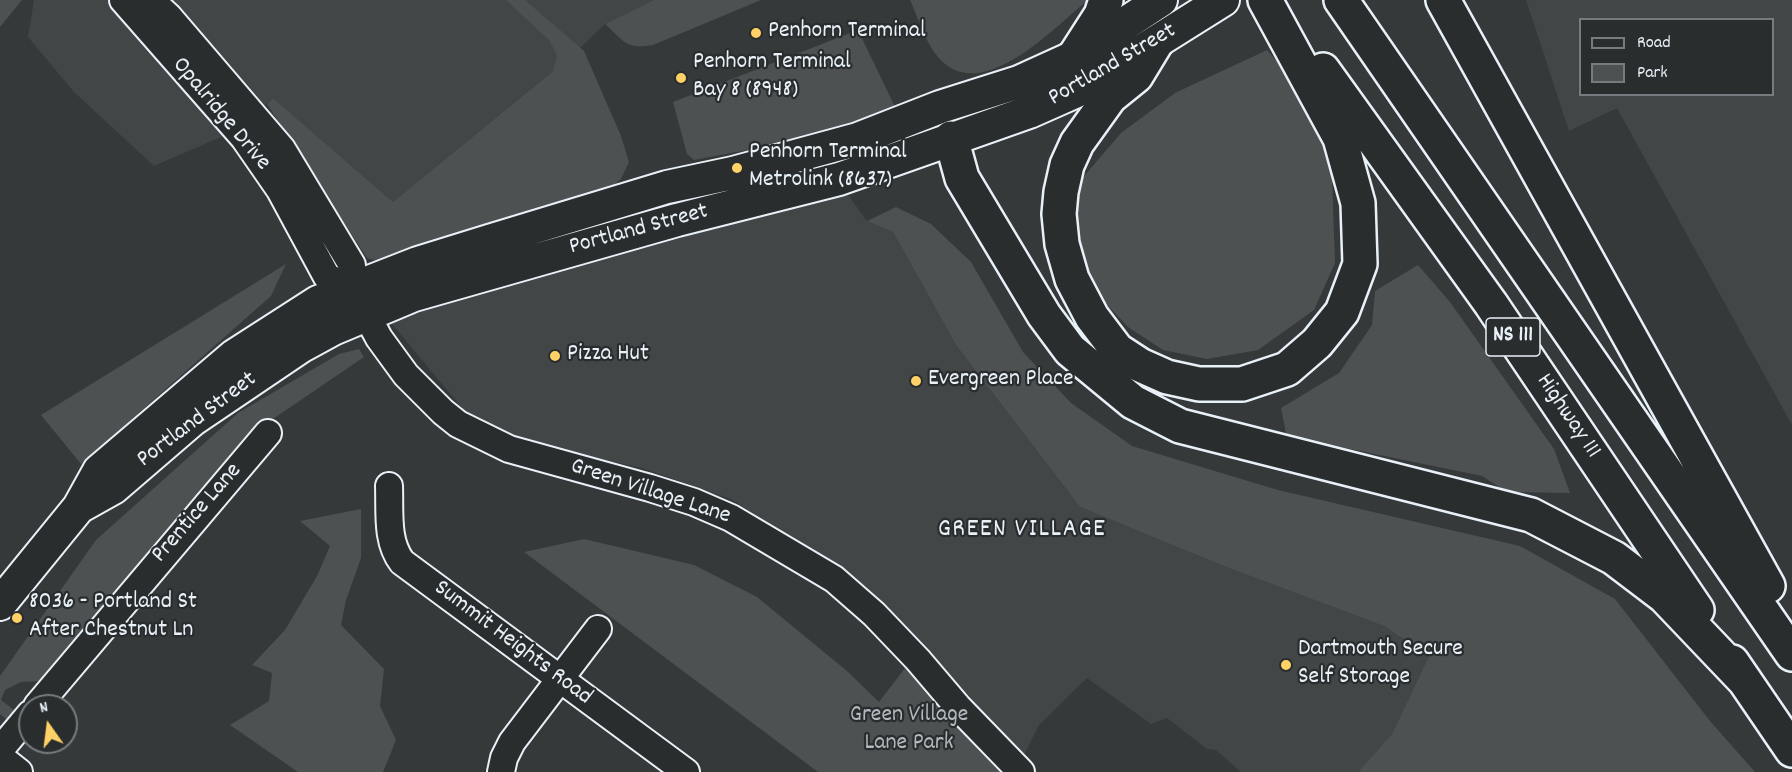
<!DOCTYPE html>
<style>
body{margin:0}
#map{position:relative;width:1792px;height:772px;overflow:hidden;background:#35393a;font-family:Dekko,sans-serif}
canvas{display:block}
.legend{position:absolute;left:1579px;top:18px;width:195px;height:78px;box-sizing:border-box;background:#2a2d2e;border:2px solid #767b7f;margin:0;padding:8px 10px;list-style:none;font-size:18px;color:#e8f1f8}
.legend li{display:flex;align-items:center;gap:12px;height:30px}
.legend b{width:30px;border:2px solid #767b7f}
.north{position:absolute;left:18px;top:694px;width:60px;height:60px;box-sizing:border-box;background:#2a2d2e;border:2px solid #767b7f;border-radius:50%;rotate:346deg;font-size:16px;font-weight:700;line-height:24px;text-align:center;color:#e8f1f8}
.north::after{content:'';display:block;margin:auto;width:21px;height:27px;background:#ffd166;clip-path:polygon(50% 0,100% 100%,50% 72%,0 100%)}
</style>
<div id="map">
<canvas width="1792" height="772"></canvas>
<ul class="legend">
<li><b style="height:8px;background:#2a2d2e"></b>Road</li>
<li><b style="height:16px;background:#4d5152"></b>Park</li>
</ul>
<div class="north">N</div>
</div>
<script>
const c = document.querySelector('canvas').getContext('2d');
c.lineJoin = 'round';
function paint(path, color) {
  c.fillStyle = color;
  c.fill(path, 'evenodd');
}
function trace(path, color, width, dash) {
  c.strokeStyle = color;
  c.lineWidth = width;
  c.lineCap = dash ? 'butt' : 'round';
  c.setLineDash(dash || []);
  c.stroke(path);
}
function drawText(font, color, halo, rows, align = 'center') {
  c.font = font + ' Dekko,sans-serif';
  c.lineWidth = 4.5;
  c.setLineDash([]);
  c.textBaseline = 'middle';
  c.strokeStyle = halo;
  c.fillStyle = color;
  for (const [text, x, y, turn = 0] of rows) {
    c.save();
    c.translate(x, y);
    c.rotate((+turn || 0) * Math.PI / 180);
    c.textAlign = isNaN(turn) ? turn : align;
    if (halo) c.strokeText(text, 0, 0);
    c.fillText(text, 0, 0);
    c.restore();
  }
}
paint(new Path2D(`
 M 34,0 L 654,0 L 605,24 L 577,51 L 393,202 L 273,98 L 237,130 L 154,166 L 74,92 L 28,37 Z
 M 1526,0 L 1792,0 L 1792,425 L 1617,108 L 1569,131 ZM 1580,20 L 1772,20 L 1772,94 L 1580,94 Z
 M 827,166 L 867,221 L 893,232 L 956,345 L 1080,507 L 1226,567 L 1384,626 L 1429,656 L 1392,734 L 1358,772 L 1241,772 L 1216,750 L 1207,749 L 1167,718 L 1151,724 L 1087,678 L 1039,725 L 1021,761 L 875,599 L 797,541 L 731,499 L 642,468 L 524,442 L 467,414 L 372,300 L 442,273 L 817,167 Z`), '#424647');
paint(new Path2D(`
 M 0,0 L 22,0 L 0,27 Z
 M 506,0 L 525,0 L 584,51 L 621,136 L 629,162 L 621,179 L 606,191 L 381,262 L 367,258 L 267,104 L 273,98 L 393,202 L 553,71 L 557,56 L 550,41 Z
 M 654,0 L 761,0 L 653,45 C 626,50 624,41 605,24 Z
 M 910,0 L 1088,0 C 1050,31 972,116 931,47 C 922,33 917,15 910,0 Z
 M 858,30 L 895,107 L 866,123 L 808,142 L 763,147 L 694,160 L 687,154 L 673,102 Z
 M 1267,50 L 1330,120 L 1335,263 L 1314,310 L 1258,350 L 1207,359 L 1163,350 L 1128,327 L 1096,293 L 1077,237 L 1073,202 L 1079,182 L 1121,133 L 1175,93 Z
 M 896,207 L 931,224 L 971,262 L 1023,352 L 1071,403 L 1132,446 L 1278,490 L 1520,546 L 1615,599 L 1710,721 L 1755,772 L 1358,772 L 1392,734 L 1429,656 L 1384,626 L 1226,567 L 1080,507 L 956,345 L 893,232 L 867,221 Z
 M 286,264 L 271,296 L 81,464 L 41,415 Z
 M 1418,265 L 1450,302 L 1554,449 L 1570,493 L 1507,492 L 1482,476 L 1341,447 L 1286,433 L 1281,408 L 1339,373 L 1372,325 L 1375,291 Z
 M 359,349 L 364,357 L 270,421 L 134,571 L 113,601 L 44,681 L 21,682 L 5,690 L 1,700 L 14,710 L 12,724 L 0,714 L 0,676 L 96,540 L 238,413 L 339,354 Z
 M 361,509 L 361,558 L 346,600 L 341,625 L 384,669 L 380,706 L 396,740 L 383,772 L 298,772 L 230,725 L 269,701 L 272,673 L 252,665 L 285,630 L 317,576 L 330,546 L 300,521 Z
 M 584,539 L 694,565 L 757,597 L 847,671 L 879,702 L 905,668 L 1000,772 L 818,772 L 524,552 Z`), '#4d5152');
const minor = new Path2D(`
 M 123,0 L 244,138 L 280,190 L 327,277 L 352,288
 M 151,0 L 169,17 L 282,149 L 352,265 L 352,288 L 379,338 L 406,375 L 443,412 L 458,424 L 509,449 L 650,488 L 694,502 L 731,518 L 834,579 L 874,614 L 918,660 L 958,707 L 1021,772
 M 389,486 C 390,512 386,541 402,562 L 686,772
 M 37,706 L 268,433
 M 0,750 L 30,714
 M 0,757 L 19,772
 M 501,772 L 504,758 L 512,742 L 598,629`);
const major = new Path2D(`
 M 79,507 L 113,488 L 192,420 L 300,347 L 333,329 L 414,295 L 677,220 L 839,179 L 1029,112 L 1081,89 L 1223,0
 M 0,604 L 79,507 L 99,471 L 234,356 L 318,302 L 418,263 L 489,241 L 667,187 L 733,173 L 858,139 L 940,107 L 1019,82 L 1074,57 L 1161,0`);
const highway = new Path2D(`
 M 1341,0 L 1792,654
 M 1443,0 L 1768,586
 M 1156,43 L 1136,76 L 1110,97 L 1077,143 L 1067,165 L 1061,192 L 1059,214 L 1062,244 L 1072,279 L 1092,317 L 1117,350 L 1140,365 L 1167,377 L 1199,384 L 1242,384 L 1287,369 L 1317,343 L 1342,312 L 1360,264 L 1358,203 L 1340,138 L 1265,0
 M 1074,57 L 1101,15 L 1106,0
 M 1323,70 L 1491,304 L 1697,610
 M 951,138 L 962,178 L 1044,315 L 1070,350 L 1133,402 L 1180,426 L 1531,515 L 1614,558 L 1664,596 L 1745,681
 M 1732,662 L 1792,750`);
trace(minor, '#e8f1f8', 30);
trace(major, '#e8f1f8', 36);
trace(highway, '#e8f1f8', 38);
trace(minor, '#2a2d2e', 26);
trace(major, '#2a2d2e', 32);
trace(highway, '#2a2d2e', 33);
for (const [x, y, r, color] of [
 [756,33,6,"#ffd166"],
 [681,78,6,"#ffd166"],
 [737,168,6,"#ffd166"],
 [555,356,6,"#ffd166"],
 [916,381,6,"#ffd166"],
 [17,618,6,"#ffd166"],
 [1286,665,6,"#ffd166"]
]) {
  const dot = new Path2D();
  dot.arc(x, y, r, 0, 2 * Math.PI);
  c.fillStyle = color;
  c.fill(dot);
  trace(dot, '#2a2d2e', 2);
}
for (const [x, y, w] of [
 [1513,337,54]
]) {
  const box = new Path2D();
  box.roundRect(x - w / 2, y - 19, w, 38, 4.5);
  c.fillStyle = '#2a2d2e';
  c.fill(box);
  trace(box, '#e8f1f8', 1.5);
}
drawText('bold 22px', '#e8f1f8', null, [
 ["NS 111",1513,337]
]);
drawText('24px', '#e8f1f8', '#2a2d2e', [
 ["Penhorn Terminal",768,33],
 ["Penhorn Terminal",693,64],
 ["Bay 8 (8948)",693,92],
 ["Penhorn Terminal",749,154],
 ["Metrolink (8637)",749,182],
 ["Pizza Hut",567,356],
 ["Evergreen Place",928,381],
 ["8036 - Portland St",29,604],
 ["After Chestnut Ln",29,632],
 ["Dartmouth Secure",1298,651],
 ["Self Storage",1298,679]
], 'left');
drawText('24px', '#e8f1f8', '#2a2d2e', [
 ["Portland Street",1113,66,-30],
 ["Opalridge Drive",220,115,50],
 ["Portland Street",639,231,-15],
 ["Highway 111",1567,417,56],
 ["Portland Street",198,421,-37],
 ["Green Village Lane",650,493,18],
 ["Prentice Lane",198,514,-49],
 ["Summit Heights Road",512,644,37]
]);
drawText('24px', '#b2b9be', '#2a2d2e', [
 ["Green Village",909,717],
 ["Lane Park",909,745]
]);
c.letterSpacing = '1.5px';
drawText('26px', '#e8f1f8', '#2a2d2e', [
 ["GREEN VILLAGE",1022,531]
]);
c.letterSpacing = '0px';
</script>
